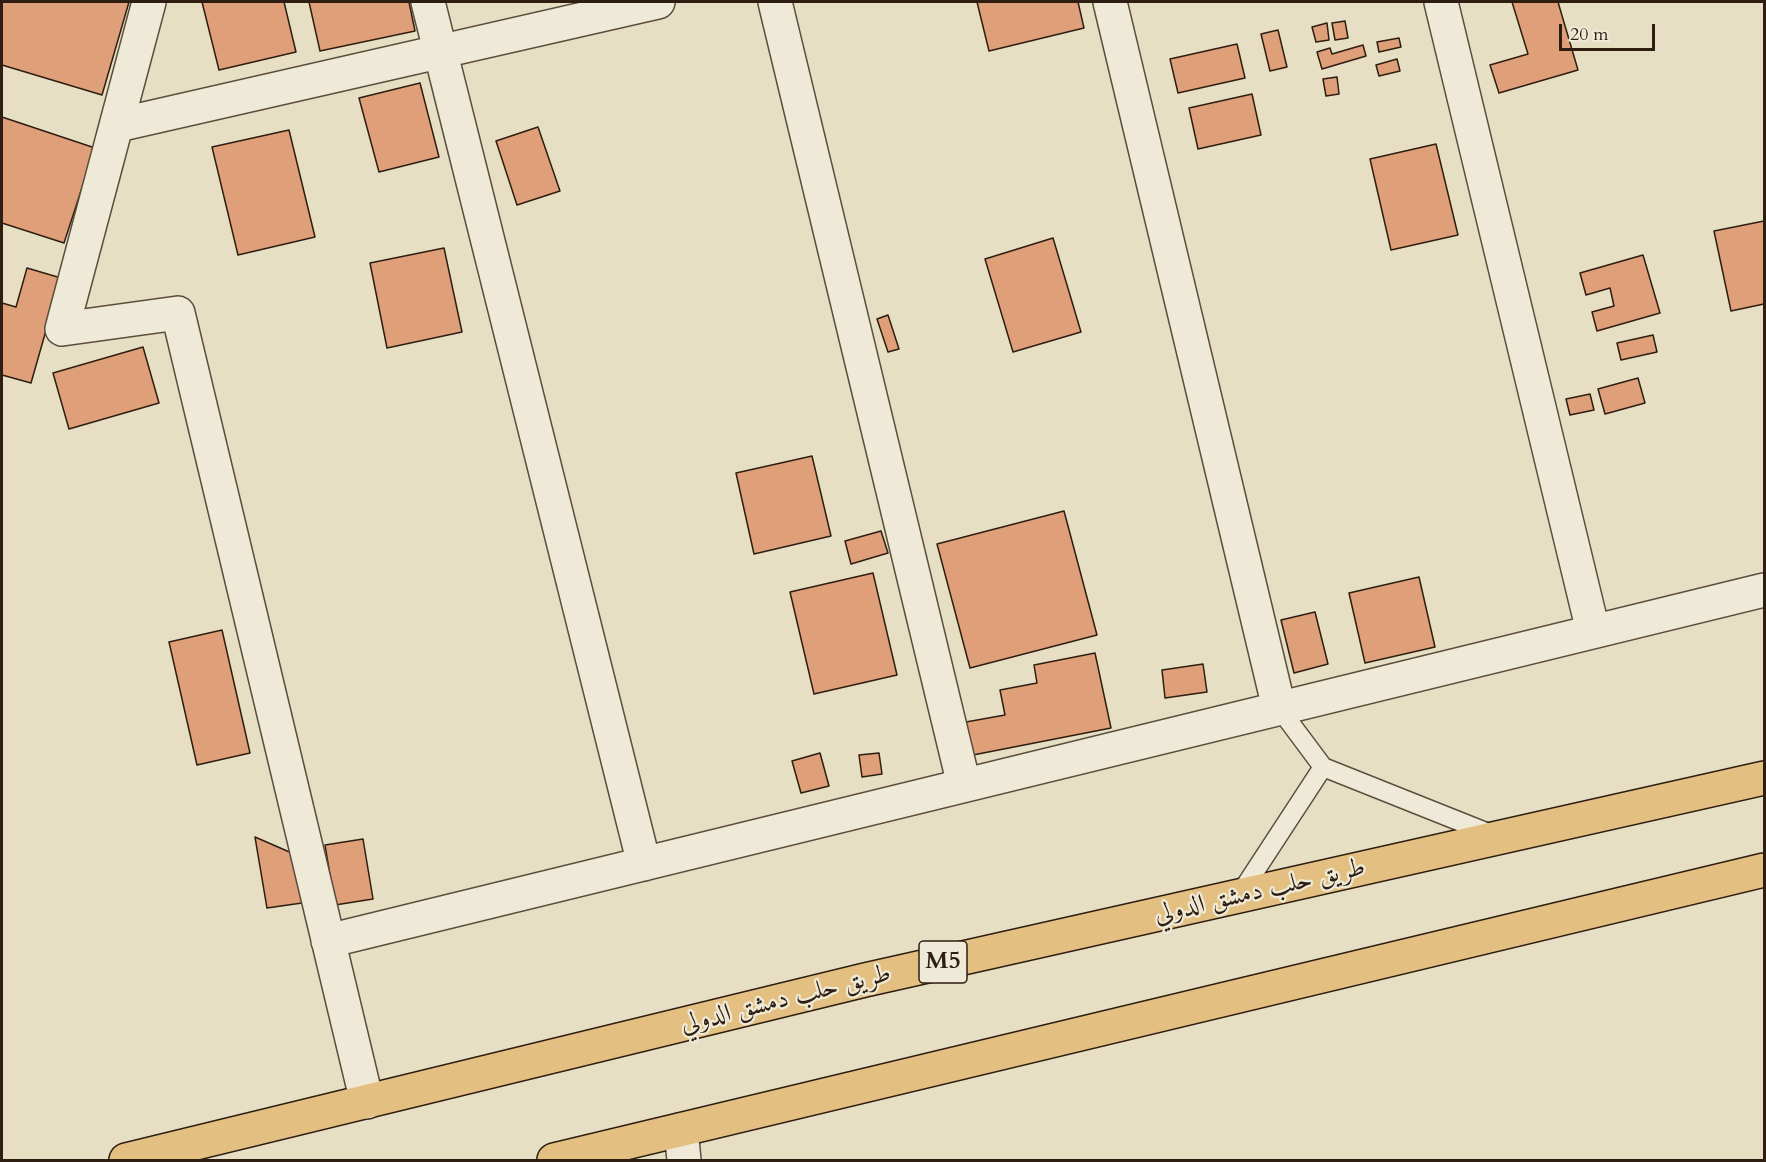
<!DOCTYPE html>
<meta charset="utf-8">
<style>
body{margin:0}
#map{position:relative;width:1766px;height:1162px;overflow:hidden;background:#e6dfc3;font-family:Cardo,serif}
canvas{display:block}
.frame{position:absolute;inset:0;border:3px solid #2e1d11;pointer-events:none}
.scale{position:absolute;left:1559px;top:24px;width:96px;height:27px;box-sizing:border-box;border:3px solid #2e1d11;border-top:0;padding-left:8px;font-size:18px;line-height:21px;white-space:nowrap;color:#2e1d11;-webkit-text-stroke:4px #efead8;paint-order:stroke}
</style>
<div id="map">
<canvas width="1766" height="1162"></canvas>
<div class="frame"></div>
<div class="scale">20 m</div>
</div>
<script>
const c = document.querySelector('canvas').getContext('2d');
c.lineJoin = 'round';
function paint(path, color) {
  c.fillStyle = color;
  c.fill(path, 'evenodd');
}
function trace(path, color, width, dash) {
  c.strokeStyle = color;
  c.lineWidth = width;
  c.lineCap = dash ? 'butt' : 'round';
  c.setLineDash(dash || []);
  c.stroke(path);
}
function drawText(font, color, halo, rows, align = 'center') {
  c.font = font + ' Cardo,Amiri,serif';
  c.lineWidth = 4.5;
  c.setLineDash([]);
  c.textBaseline = 'middle';
  c.strokeStyle = halo;
  c.fillStyle = color;
  for (const [text, x, y, turn = 0] of rows) {
    c.save();
    c.translate(x, y);
    c.rotate((+turn || 0) * Math.PI / 180);
    c.textAlign = isNaN(turn) ? turn : align;
    if (halo) c.strokeText(text, 0, 0);
    c.fillText(text, 0, 0);
    c.restore();
  }
}
const building = new Path2D(`
 M 2,2 L 129,2 L 102,95 L 2,65 Z
 M 202,2 L 284,2 L 296,52 L 219,70 Z
 M 309,2 L 409,2 L 415,31 L 320,51 Z
 M 977,2 L 1078,2 L 1084,28 L 989,51 Z
 M 1512,2 L 1558,2 L 1578,70 L 1499,93 L 1490,65 L 1528,54 Z
 M 1345,21 L 1348,38 L 1335,40 L 1332,23 Z
 M 1327,23 L 1329,40 L 1316,42 L 1312,27 Z
 M 1278,30 L 1287,67 L 1270,71 L 1261,34 Z
 M 1399,38 L 1401,47 L 1379,52 L 1377,42 Z
 M 1237,44 L 1245,78 L 1178,93 L 1170,59 Z
 M 1363,45 L 1366,56 L 1322,69 L 1317,52 L 1330,48 L 1332,54 Z
 M 1397,59 L 1400,71 L 1379,76 L 1376,65 Z
 M 1337,77 L 1339,94 L 1326,96 L 1323,79 Z
 M 420,83 L 439,157 L 379,172 L 359,98 Z
 M 1252,94 L 1261,135 L 1198,149 L 1189,108 Z
 M 2,117 L 95,148 L 64,243 L 2,223 Z
 M 538,127 L 560,191 L 517,205 L 496,141 Z
 M 289,130 L 315,237 L 238,255 L 212,147 Z
 M 1436,144 L 1458,235 L 1391,250 L 1370,159 Z
 M 1764,221 L 1764,304 L 1731,311 L 1714,231 Z
 M 1053,238 L 1081,332 L 1013,352 L 985,259 Z
 M 444,248 L 462,332 L 387,348 L 370,263 Z
 M 1643,255 L 1660,313 L 1597,331 L 1592,312 L 1614,306 L 1610,288 L 1586,295 L 1580,273 Z
 M 27,268 L 61,278 L 31,383 L 2,375 L 2,303 L 16,307 Z
 M 888,315 L 899,349 L 888,352 L 877,319 Z
 M 1653,335 L 1657,352 L 1621,360 L 1617,343 Z
 M 143,347 L 159,403 L 69,429 L 53,373 Z
 M 1638,378 L 1645,403 L 1605,414 L 1598,389 Z
 M 1590,394 L 1594,410 L 1570,415 L 1566,399 Z
 M 812,456 L 831,536 L 754,554 L 736,473 Z
 M 1064,511 L 1097,635 L 970,668 L 937,544 Z
 M 881,531 L 888,553 L 851,564 L 845,541 Z
 M 873,573 L 897,675 L 814,694 L 790,592 Z
 M 1419,577 L 1435,647 L 1365,663 L 1349,593 Z
 M 1315,612 L 1328,664 L 1294,673 L 1281,620 Z
 M 222,630 L 250,753 L 197,765 L 169,642 Z
 M 1095,653 L 1111,728 L 973,755 L 966,722 L 1005,715 L 1000,690 L 1037,683 L 1034,665 Z
 M 1203,664 L 1207,692 L 1165,698 L 1162,670 Z
 M 820,753 L 829,786 L 801,793 L 792,761 Z
 M 879,753 L 882,774 L 862,777 L 859,755 Z
 M 255,837 L 294,854 L 302,903 L 267,908 Z
 M 363,839 L 373,899 L 335,905 L 325,845 Z`);
paint(building, '#de9f79');
trace(building, '#2e1d11', 1.5);
const lane = new Path2D(`
 M 1279,708 L 1323,767
 M 1238,897 L 1323,767 L 1496,836`);
const street = new Path2D(`
 M 149,2 L 62,329 L 178,313 L 367,1102
 M 428,2 L 644,864
 M 775,2 L 964,785
 M 1110,2 L 1279,708
 M 1441,2 L 1593,631
 M 118,125 L 658,2
 M 328,941 L 1764,590
 M 681,1130 L 684,1160`);
const highway = new Path2D(`
 M 126,1160 L 865,980 L 1764,778
 M 554,1160 L 1764,870`);
trace(lane, '#5c4e3e', 21);
trace(street, '#5c4e3e', 36);
trace(highway, '#2e1d11', 36);
trace(lane, '#efead8', 18);
trace(street, '#efead8', 33);
trace(highway, '#e3c082', 33);
for (const [x, y, w] of [
 [943,962,48]
]) {
  const box = new Path2D();
  box.roundRect(x - w / 2, y - 21, w, 42, 4.5);
  c.fillStyle = '#efead8';
  c.fill(box);
  trace(box, '#2e1d11', 1.5);
}
drawText('bold 24px', '#2e1d11', null, [
 ["M5",943,962]
]);
drawText('26px', '#2e1d11', '#efead8', [
 ["طريق حلب دمشق الدولي",1260,892,-13],
 ["طريق حلب دمشق الدولي",786,1000,-14]
]);
</script>
